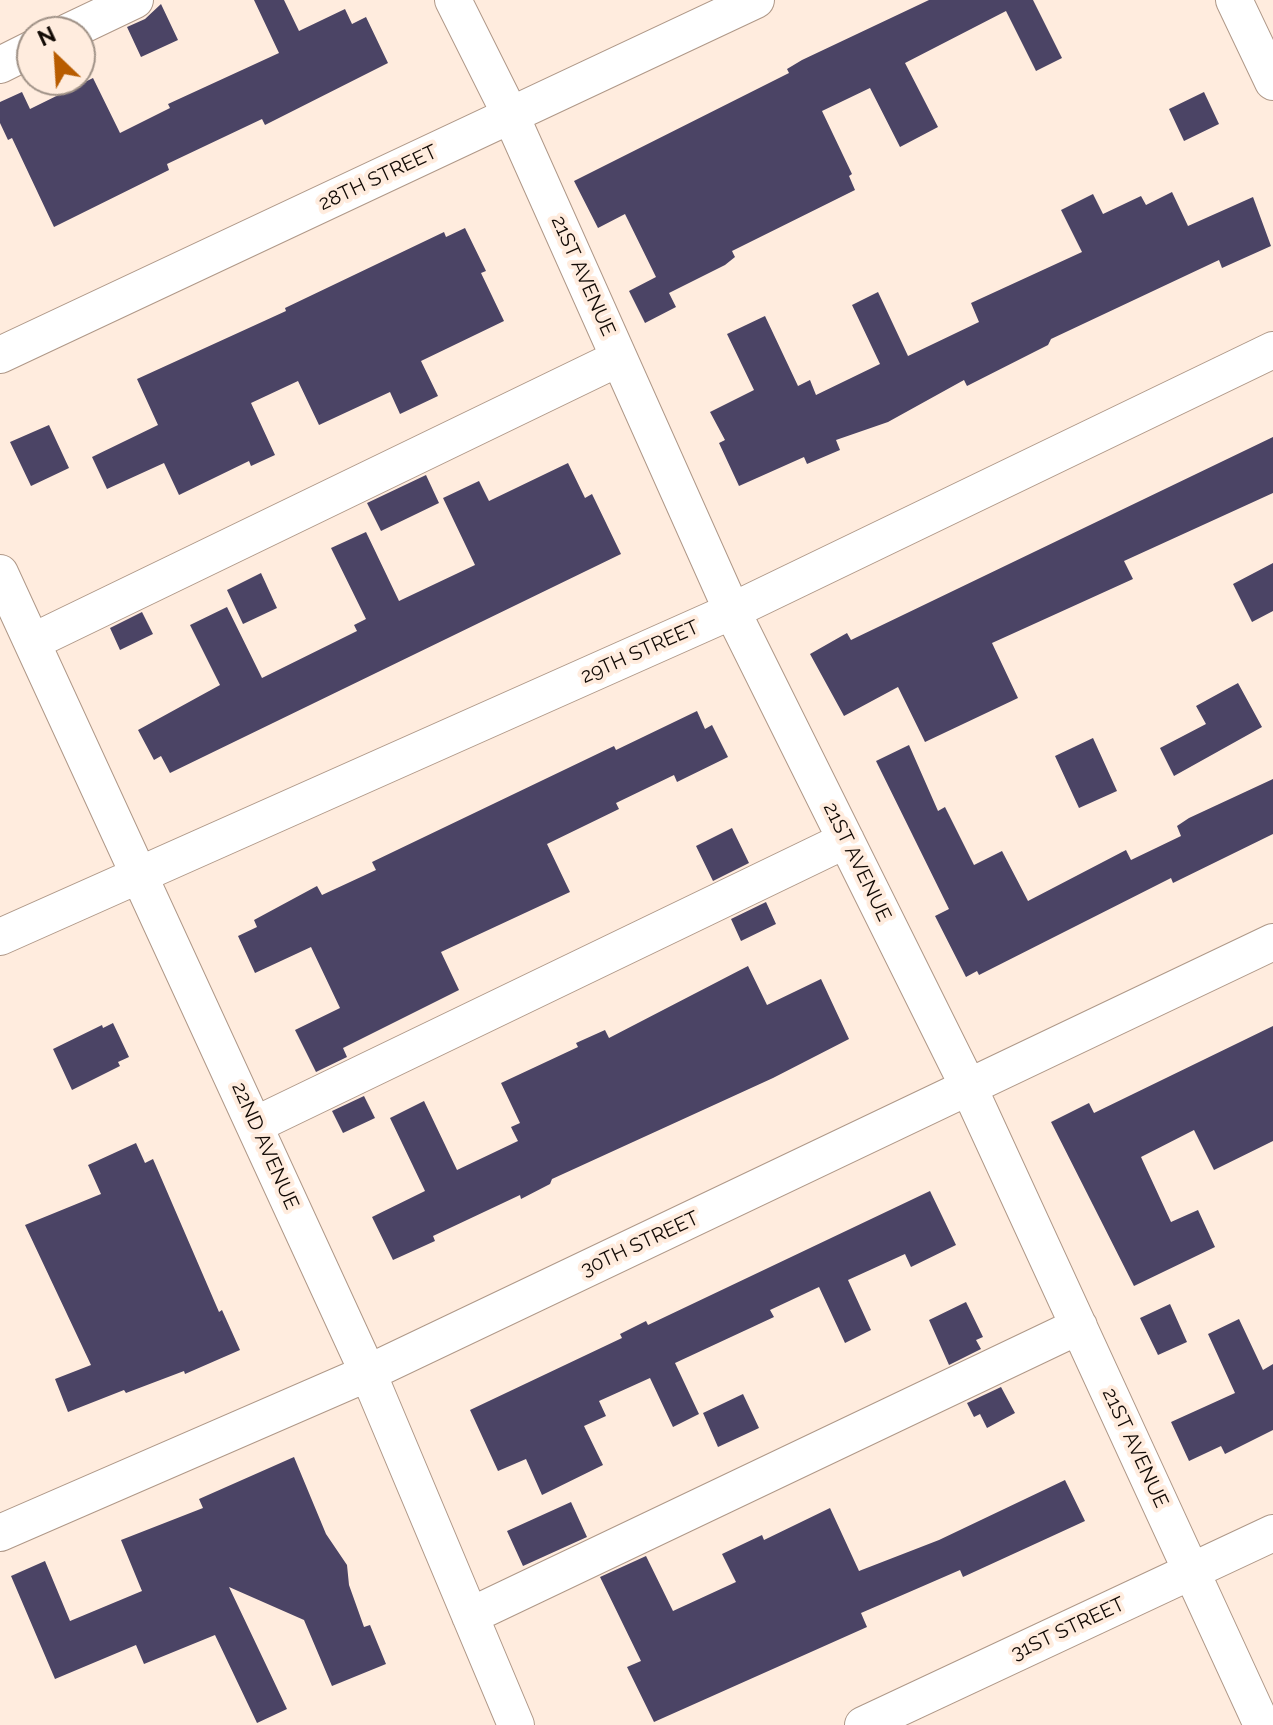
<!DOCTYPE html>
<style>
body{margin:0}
#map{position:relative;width:1273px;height:1725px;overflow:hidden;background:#ffecde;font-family:Raleway,sans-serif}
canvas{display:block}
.north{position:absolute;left:16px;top:16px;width:80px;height:80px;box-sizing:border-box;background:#ffecde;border:2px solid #a09287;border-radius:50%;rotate:335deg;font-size:22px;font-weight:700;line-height:32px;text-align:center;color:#120a05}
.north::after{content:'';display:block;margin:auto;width:28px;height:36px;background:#b85c00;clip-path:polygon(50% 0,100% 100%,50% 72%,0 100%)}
</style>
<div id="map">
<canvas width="1273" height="1725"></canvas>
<div class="north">N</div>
</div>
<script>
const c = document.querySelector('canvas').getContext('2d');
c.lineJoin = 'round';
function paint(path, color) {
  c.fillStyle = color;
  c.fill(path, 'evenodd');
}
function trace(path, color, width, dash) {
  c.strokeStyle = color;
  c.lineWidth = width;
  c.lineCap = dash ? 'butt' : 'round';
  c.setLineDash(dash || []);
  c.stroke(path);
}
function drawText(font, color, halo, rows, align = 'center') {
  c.font = font + ' Raleway,sans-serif';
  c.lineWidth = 8;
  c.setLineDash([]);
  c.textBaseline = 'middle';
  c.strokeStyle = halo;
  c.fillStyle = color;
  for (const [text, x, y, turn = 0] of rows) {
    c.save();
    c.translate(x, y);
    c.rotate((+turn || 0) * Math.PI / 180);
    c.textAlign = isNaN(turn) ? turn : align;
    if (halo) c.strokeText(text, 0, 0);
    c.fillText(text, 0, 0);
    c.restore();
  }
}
paint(new Path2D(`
 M 254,0 L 284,0 L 299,31 L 345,9 L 352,24 L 366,17 L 388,63 L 265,125 L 262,119 L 167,164 L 169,170 L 54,227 L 12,138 L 8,140 L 0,123 L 0,102 L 22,92 L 30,109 L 93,78 L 120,133 L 170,108 L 168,104 L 279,53 Z
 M 929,0 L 1033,0 L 1062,58 L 1036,71 L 1006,11 L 905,63 L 938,127 L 900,147 L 870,88 L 822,111 L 852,174 L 849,176 L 855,190 L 732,251 L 735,257 L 725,265 L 669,293 L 676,307 L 645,323 L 629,291 L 656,277 L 625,214 L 598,228 L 574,181 L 789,73 L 787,69 L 802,60 Z
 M 161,4 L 178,40 L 141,57 L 127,27 L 145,19 Z
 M 1204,92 L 1219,124 L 1184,141 L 1169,109 Z
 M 1172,192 L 1188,226 L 1253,197 L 1271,246 L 1222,268 L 1219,260 L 1051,339 L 1048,345 L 967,386 L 964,380 L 888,422 L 836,440 L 840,450 L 807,464 L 804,457 L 739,486 L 719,443 L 725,440 L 710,412 L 754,390 L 727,334 L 765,316 L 798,386 L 810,380 L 816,395 L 880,364 L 852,305 L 878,292 L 908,356 L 979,322 L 971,303 L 1082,252 L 1061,210 L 1093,194 L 1103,214 L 1141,196 L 1146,205 Z
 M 465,228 L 486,271 L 481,273 L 504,321 L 421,361 L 438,396 L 400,414 L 390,392 L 319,425 L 298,381 L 251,403 L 275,455 L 251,466 L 249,461 L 179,495 L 164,463 L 107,489 L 92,457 L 158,425 L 137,379 L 286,311 L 285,308 L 444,232 L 446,237 Z
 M 49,425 L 69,468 L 31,486 L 10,442 Z
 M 1273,437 L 1273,493 L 1124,561 L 1133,579 L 992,643 L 1018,698 L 925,742 L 898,687 L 844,716 L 810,654 L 847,633 L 851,640 Z
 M 568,463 L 585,498 L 592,494 L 621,554 L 170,773 L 161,756 L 154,760 L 138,730 L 220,685 L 190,625 L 227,607 L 262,678 L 357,631 L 354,625 L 366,619 L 331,548 L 366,532 L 399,601 L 475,565 L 443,498 L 479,481 L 489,501 Z
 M 426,475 L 439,503 L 381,531 L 367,503 Z
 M 1273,563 L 1273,611 L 1252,622 L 1233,584 Z
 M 261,573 L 277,608 L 243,624 L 227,590 Z
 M 142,612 L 153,634 L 120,650 L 110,628 Z
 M 1238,683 L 1262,727 L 1174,776 L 1160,748 L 1206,724 L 1196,706 Z
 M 697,711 L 705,729 L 712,725 L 728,757 L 677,782 L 674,775 L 616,803 L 619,809 L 547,844 L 570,892 L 441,952 L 459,990 L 343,1048 L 347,1057 L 316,1072 L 295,1030 L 340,1008 L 311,947 L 255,973 L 238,936 L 257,927 L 254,920 L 317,886 L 322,895 L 376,870 L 372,862 L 614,746 L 616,750 Z
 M 1093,738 L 1117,791 L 1079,808 L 1055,756 Z
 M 909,745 L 938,811 L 945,807 L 974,865 L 1002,851 L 1028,901 L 1126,850 L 1131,860 L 1181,836 L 1177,826 L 1189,818 L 1273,779 L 1273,834 L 1173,883 L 1171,878 L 979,975 L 977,971 L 966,977 L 935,916 L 949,909 L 876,761 Z
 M 732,828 L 749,863 L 713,881 L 696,846 Z
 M 766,902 L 776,924 L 741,941 L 731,919 Z
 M 748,966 L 767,1005 L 821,979 L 849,1039 L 773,1078 L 552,1179 L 550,1184 L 521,1199 L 520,1195 L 433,1236 L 435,1241 L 393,1260 L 372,1217 L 425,1191 L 390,1118 L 424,1101 L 457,1170 L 518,1141 L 511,1127 L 520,1123 L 501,1083 L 578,1047 L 576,1043 L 605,1030 L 609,1038 Z
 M 113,1023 L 129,1057 L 118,1062 L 120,1066 L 72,1090 L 53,1049 L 102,1025 L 103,1028 Z
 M 1273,1026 L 1273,1141 L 1214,1170 L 1194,1130 L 1141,1157 L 1171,1222 L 1198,1210 L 1215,1247 L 1134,1286 L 1051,1122 L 1089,1103 L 1094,1113 Z
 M 364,1096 L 375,1118 L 343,1133 L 332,1111 Z
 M 136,1143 L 145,1163 L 153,1159 L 219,1312 L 222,1310 L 240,1350 L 185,1374 L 184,1371 L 126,1393 L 124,1390 L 68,1412 L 55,1379 L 91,1365 L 25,1225 L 101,1194 L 88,1165 Z
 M 930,1191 L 956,1245 L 911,1267 L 905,1254 L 848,1280 L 871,1330 L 845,1343 L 819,1287 L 770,1310 L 774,1317 L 675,1363 L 699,1414 L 673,1427 L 650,1378 L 599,1401 L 606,1416 L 584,1426 L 603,1465 L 542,1495 L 526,1459 L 498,1471 L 470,1410 L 622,1338 L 620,1334 L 646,1321 L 648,1325 Z
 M 966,1302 L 983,1337 L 976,1340 L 981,1349 L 949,1365 L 929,1320 Z
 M 1170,1304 L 1187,1342 L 1158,1355 L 1140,1318 Z
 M 1239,1319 L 1263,1370 L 1273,1364 L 1273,1430 L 1225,1454 L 1221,1446 L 1189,1461 L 1171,1422 L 1235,1393 L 1208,1334 Z
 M 1001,1387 L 1015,1413 L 987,1428 L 980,1414 L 974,1417 L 967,1403 Z
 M 743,1394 L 759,1428 L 718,1447 L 703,1413 Z
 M 294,1457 L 326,1534 L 347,1565 L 349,1585 L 364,1627 L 370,1625 L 386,1664 L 332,1686 L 304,1620 L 229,1587 L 287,1709 L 257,1723 L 215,1635 L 144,1664 L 136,1645 L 55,1679 L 11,1576 L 45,1561 L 70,1621 L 142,1591 L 121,1540 L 203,1508 L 199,1499 Z
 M 1065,1480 L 1085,1521 L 963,1577 L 960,1570 L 861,1613 L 867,1627 L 654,1722 L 627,1667 L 641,1661 L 600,1577 L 646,1556 L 673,1611 L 736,1582 L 722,1554 L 762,1535 L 764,1540 L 830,1508 L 859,1571 L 939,1540 Z
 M 571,1502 L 587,1537 L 523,1566 L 507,1531 Z`), '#4b4465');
const minor = new Path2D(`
 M 453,0 L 511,116 L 732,611 L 969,1088 L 1262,1725
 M 1234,0 L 1273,82
 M 68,32 L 135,0
 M 0,65 L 32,49
 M 0,355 L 756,0
 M 0,573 L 368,1373 L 516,1725
 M 32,642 L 619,358
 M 0,937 L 732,611 L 1273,350
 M 255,1125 L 846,840
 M 0,1533 L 368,1373 L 1273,942
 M 470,1616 L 1079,1326
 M 863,1725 L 1273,1533`);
trace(minor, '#af9888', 38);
trace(minor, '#fff', 36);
drawText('20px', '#120a05', '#ffecde', [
 ["28TH STREET",378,178,-25],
 ["21ST AVENUE",583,276,66],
 ["29TH STREET",640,652,-24],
 ["21ST AVENUE",857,862,64],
 ["22ND AVENUE",265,1146,66],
 ["30TH STREET",640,1244,-25],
 ["21ST AVENUE",1135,1448,65],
 ["31ST STREET",1068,1629,-25]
]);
</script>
